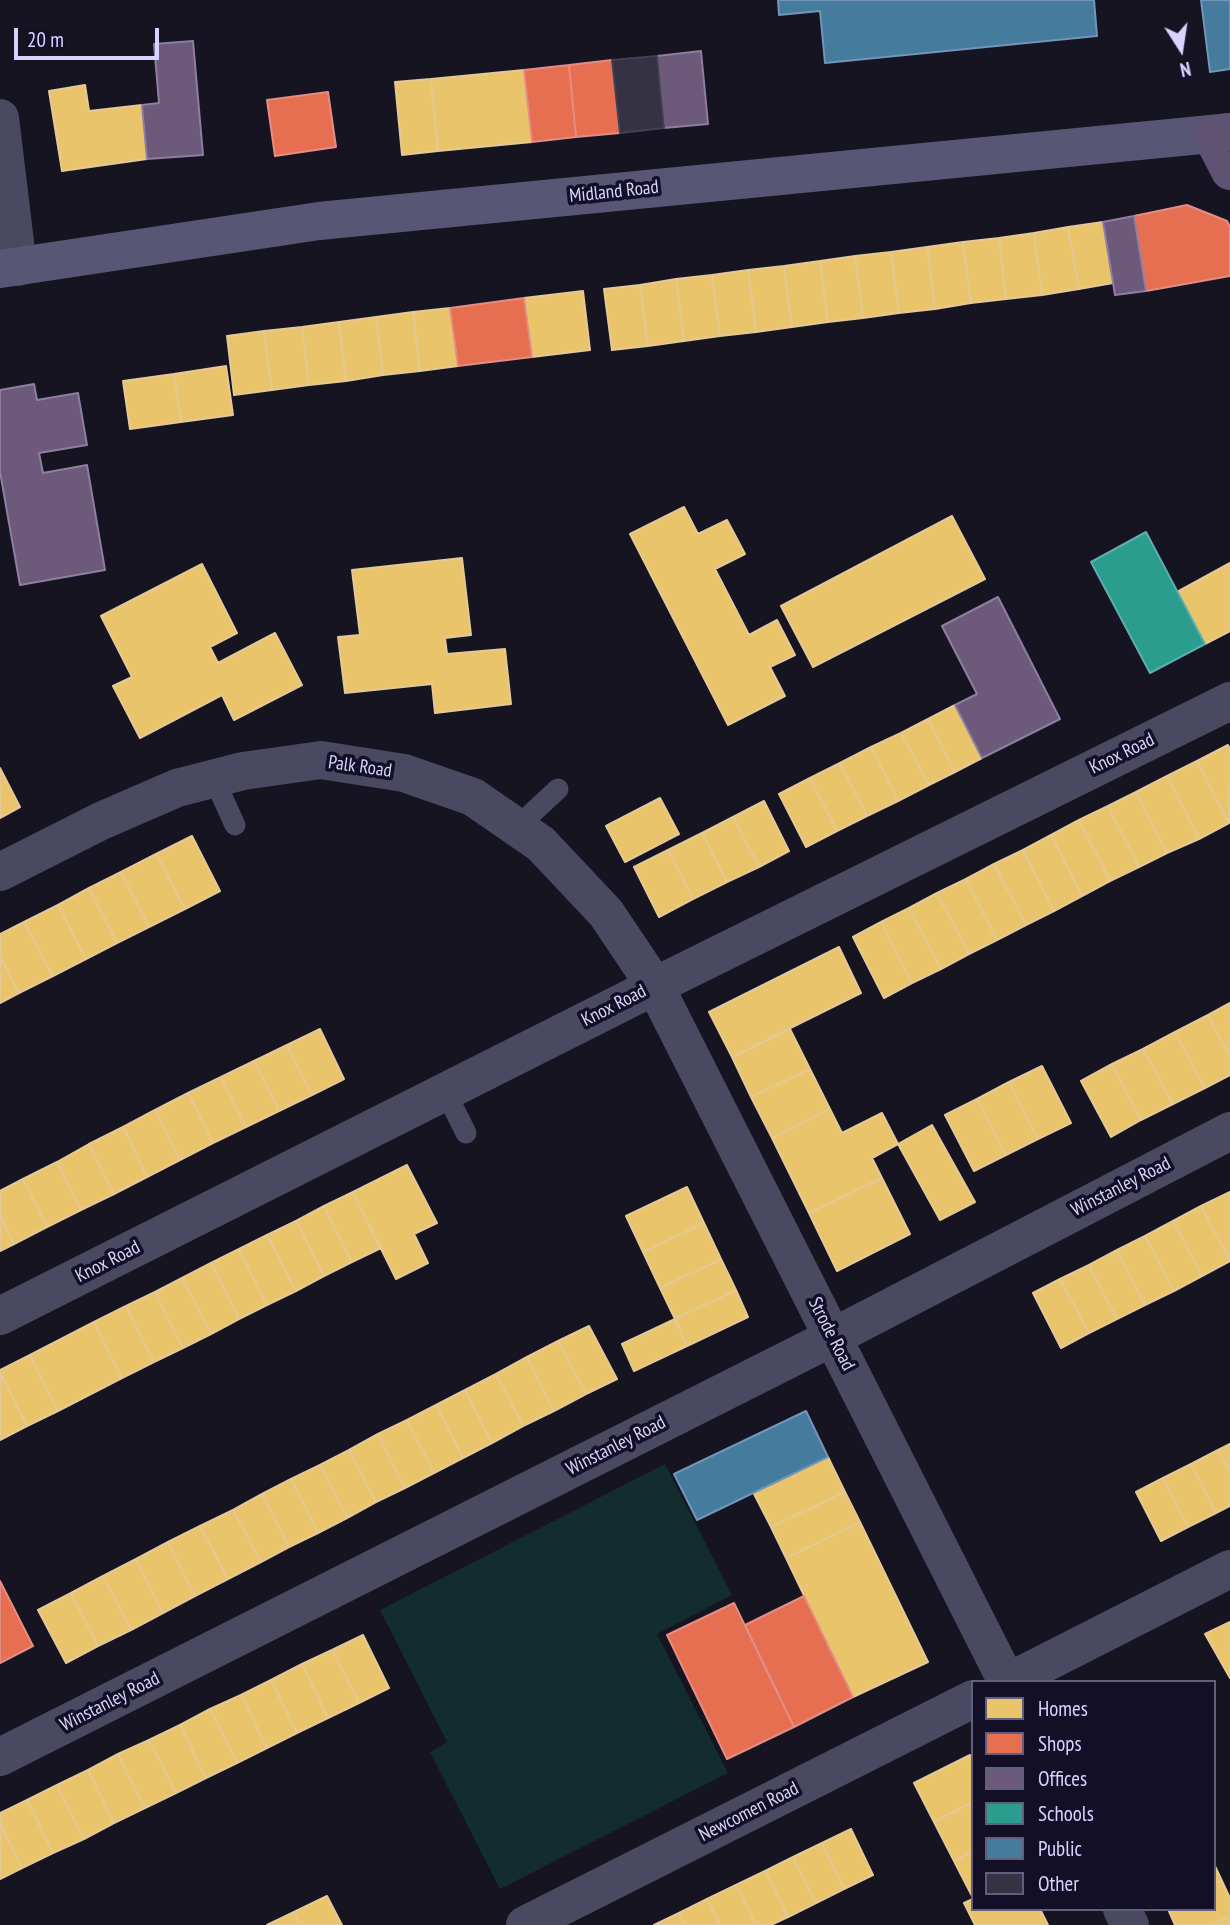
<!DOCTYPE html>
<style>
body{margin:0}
#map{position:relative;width:1230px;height:1925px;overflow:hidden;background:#161421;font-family:"PT Sans Narrow",sans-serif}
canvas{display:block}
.legend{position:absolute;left:971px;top:1680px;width:245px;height:231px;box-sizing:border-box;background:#130f26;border:2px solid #625e7d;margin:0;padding:9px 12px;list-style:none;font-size:21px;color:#d9d4ff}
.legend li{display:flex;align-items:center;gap:14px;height:35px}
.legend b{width:35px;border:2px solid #625e7d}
.north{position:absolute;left:1146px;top:14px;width:70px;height:70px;-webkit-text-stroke:5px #130f26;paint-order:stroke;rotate:168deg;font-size:19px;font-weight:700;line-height:28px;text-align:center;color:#d9d4ff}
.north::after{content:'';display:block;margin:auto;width:24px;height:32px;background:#d9d4ff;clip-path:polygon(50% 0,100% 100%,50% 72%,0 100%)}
.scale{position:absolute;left:14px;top:28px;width:145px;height:32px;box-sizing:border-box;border:4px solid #d9d4ff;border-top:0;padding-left:9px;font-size:21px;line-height:24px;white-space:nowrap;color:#d9d4ff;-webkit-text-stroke:5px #130f26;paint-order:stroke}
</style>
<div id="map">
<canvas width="1230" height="1925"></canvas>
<ul class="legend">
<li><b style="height:19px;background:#e9c46a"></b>Homes</li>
<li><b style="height:19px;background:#e76f51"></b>Shops</li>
<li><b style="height:19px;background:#6d597a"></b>Offices</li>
<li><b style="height:19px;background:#2a9d8f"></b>Schools</li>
<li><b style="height:19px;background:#457b9d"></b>Public</li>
<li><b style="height:19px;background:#343243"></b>Other</li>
</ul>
<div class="north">N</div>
<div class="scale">20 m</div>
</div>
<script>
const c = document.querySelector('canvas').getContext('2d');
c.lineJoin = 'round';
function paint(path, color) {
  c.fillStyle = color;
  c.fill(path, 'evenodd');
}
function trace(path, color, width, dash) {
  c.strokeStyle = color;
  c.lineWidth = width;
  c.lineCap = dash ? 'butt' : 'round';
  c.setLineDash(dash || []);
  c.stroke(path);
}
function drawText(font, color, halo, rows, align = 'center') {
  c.font = font + ' "PT Sans Narrow",sans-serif';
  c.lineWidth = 7;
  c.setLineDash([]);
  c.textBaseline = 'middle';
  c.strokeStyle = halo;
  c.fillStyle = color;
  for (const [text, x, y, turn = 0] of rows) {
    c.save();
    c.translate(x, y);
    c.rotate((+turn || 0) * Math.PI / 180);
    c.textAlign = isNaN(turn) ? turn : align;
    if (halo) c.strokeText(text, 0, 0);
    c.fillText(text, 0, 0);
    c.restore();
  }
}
paint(new Path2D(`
 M 665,1464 L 732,1595 L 657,1634 L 728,1773 L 500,1889 L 430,1752 L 447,1742 L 380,1610 Z`), '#132c2d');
const homes = new Path2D(`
 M 524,70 L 532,142 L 438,151 L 431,79 Z
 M 431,79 L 438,151 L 402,155 L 395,82 Z
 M 85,85 L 89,111 L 142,105 L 147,159 L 62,171 L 49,91 Z
 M 1103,222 L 1113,283 L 1079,289 L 1068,227 Z
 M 1068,227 L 1079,289 L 1042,295 L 1034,233 Z
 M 1034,233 L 1042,295 L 1006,299 L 999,238 Z
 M 999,238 L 1006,299 L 971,303 L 963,242 Z
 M 963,242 L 971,303 L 935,309 L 927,247 Z
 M 927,247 L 935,309 L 899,313 L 891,252 Z
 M 891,252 L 899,313 L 863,318 L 855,256 Z
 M 855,256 L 863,318 L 828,322 L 820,261 Z
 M 820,261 L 828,322 L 792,327 L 784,266 Z
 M 784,266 L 792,327 L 756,332 L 748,270 Z
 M 748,270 L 756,332 L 720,336 L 712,275 Z
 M 712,275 L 720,336 L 684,341 L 676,279 Z
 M 676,279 L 684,341 L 648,346 L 640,285 Z
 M 640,285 L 648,346 L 612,350 L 604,289 Z
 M 583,291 L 590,350 L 532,357 L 524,298 Z
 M 450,308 L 458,366 L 420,371 L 413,312 Z
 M 413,312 L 420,371 L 383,375 L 376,317 Z
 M 376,317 L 383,375 L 346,381 L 339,322 Z
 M 339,322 L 346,381 L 309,385 L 302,327 Z
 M 302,327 L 309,385 L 272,390 L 264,331 Z
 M 264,331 L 272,390 L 234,395 L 227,336 Z
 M 226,366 L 233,415 L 181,422 L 174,374 Z
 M 174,374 L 181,422 L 130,429 L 123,381 Z
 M 684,507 L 698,534 L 727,520 L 745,554 L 715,569 L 749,635 L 777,620 L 795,655 L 770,667 L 785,696 L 728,725 L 630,534 Z
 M 952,516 L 985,579 L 813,667 L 781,606 Z
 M 462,558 L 471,635 L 445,638 L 447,654 L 505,649 L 511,704 L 435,713 L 432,684 L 345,693 L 338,637 L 360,635 L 352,570 Z
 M 1230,563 L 1230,631 L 1205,644 L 1177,592 Z
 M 202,564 L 237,633 L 210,647 L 218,663 L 275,633 L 302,685 L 234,720 L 222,695 L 140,738 L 113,686 L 132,677 L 101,616 Z
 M 955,705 L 982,758 L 955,772 L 928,719 Z
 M 928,719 L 955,772 L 929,785 L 901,733 Z
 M 901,733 L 929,785 L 898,801 L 871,747 Z
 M 1228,745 L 1230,749 L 1229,823 L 1197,761 Z
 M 871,747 L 898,801 L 867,816 L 840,763 Z
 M 1197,761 L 1229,823 L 1199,839 L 1167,776 Z
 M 840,763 L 867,816 L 837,831 L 810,778 Z
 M 0,768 L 20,807 L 0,818 Z
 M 1167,776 L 1199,839 L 1167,853 L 1136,792 Z
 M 810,778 L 837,831 L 806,847 L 779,794 Z
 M 1136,792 L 1167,853 L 1139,867 L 1108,806 Z
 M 660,798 L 679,834 L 625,862 L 606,826 Z
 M 764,801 L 789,851 L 759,867 L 733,817 Z
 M 1108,806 L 1139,867 L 1110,881 L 1079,820 Z
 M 733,817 L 759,867 L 727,882 L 702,833 Z
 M 1079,820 L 1110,881 L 1082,896 L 1051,835 Z
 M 702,833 L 727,882 L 693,899 L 668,850 Z
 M 1051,835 L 1082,896 L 1054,911 L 1023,850 Z
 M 192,836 L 220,891 L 185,909 L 156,854 Z
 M 668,850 L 693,899 L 659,917 L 634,867 Z
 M 1023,850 L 1054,911 L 1026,925 L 994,864 Z
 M 156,854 L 185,909 L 149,927 L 121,872 Z
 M 994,864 L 1026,925 L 997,940 L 966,879 Z
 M 121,872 L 149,927 L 117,943 L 89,888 Z
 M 966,879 L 997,940 L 969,954 L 937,893 Z
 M 89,888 L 117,943 L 86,959 L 58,905 Z
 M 937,893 L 969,954 L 941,969 L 909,908 Z
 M 58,905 L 86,959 L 53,976 L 24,922 Z
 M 909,908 L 941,969 L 912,983 L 881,922 Z
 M 24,922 L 53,976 L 19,993 L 0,956 L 0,934 Z
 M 881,922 L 912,983 L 884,998 L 853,937 Z
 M 839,947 L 861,993 L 732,1057 L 709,1012 Z
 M 0,956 L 19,993 L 0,1003 Z
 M 1230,1003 L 1230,1057 L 1208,1015 Z
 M 1208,1015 L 1230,1057 L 1230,1075 L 1205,1088 L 1175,1032 Z
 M 320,1029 L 344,1079 L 312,1095 L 287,1045 Z
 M 790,1029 L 810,1069 L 751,1097 L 732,1057 Z
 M 1175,1032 L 1205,1088 L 1173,1104 L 1143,1049 Z
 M 287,1045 L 312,1095 L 279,1111 L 254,1061 Z
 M 1143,1049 L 1173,1104 L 1141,1120 L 1112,1064 Z
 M 254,1061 L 279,1111 L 246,1127 L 221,1077 Z
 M 1112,1064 L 1141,1120 L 1111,1137 L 1081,1081 Z
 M 1042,1066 L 1071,1123 L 1038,1139 L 1009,1082 Z
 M 810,1069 L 830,1109 L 772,1138 L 751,1097 Z
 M 221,1077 L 246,1127 L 213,1143 L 188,1093 Z
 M 1009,1082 L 1038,1139 L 1006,1155 L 977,1099 Z
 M 188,1093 L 213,1143 L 180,1160 L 155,1110 Z
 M 977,1099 L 1006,1155 L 974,1171 L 945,1115 Z
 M 830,1109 L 842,1133 L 882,1113 L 898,1144 L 872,1158 L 882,1178 L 809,1213 L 772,1138 Z
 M 155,1110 L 180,1160 L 147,1177 L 123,1127 Z
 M 932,1125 L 975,1202 L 940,1220 L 898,1144 Z
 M 123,1127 L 147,1177 L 114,1194 L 89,1144 Z
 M 89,1144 L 114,1194 L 81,1210 L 57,1162 Z
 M 57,1162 L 81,1210 L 47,1227 L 23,1179 Z
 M 407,1165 L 437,1223 L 414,1234 L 428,1263 L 396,1279 L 353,1192 Z
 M 882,1178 L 910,1234 L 837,1271 L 809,1213 Z
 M 23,1179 L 47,1227 L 14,1244 L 0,1215 L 0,1191 Z
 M 687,1187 L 704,1223 L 643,1252 L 626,1216 Z
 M 353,1192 L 381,1248 L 352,1262 L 324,1206 Z
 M 1230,1192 L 1230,1261 L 1201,1206 Z
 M 324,1206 L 352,1262 L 324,1276 L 296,1221 Z
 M 1201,1206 L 1230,1261 L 1202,1276 L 1173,1221 Z
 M 0,1215 L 14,1244 L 0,1251 Z
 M 296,1221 L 324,1276 L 296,1291 L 267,1235 Z
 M 1173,1221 L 1202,1276 L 1174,1291 L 1145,1236 Z
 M 704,1223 L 721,1259 L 660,1288 L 643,1252 Z
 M 267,1235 L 296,1291 L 267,1305 L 239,1249 Z
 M 1145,1236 L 1174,1291 L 1145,1305 L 1117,1250 Z
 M 239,1249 L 267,1305 L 239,1319 L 211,1263 Z
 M 1117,1250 L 1145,1305 L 1117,1319 L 1089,1265 Z
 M 721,1259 L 736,1290 L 675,1319 L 660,1288 Z
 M 211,1263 L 239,1319 L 211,1334 L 182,1278 Z
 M 1089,1265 L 1117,1319 L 1089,1333 L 1060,1279 Z
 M 182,1278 L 211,1334 L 183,1348 L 155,1292 Z
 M 1060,1279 L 1089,1333 L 1061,1348 L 1033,1293 Z
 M 736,1290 L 748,1317 L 687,1346 L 675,1319 Z
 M 155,1292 L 183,1348 L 154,1362 L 126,1306 Z
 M 126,1306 L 154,1362 L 122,1378 L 94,1322 Z
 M 675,1319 L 687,1346 L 634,1371 L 622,1344 Z
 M 94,1322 L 122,1378 L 58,1411 L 30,1355 Z
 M 589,1326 L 617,1379 L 586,1394 L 558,1341 Z
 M 558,1341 L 586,1394 L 554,1411 L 527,1357 Z
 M 30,1355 L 58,1411 L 27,1426 L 0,1373 L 0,1370 Z
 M 527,1357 L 554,1411 L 523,1426 L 496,1374 Z
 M 0,1373 L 27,1426 L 0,1440 Z
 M 496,1374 L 523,1426 L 492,1443 L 465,1390 Z
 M 465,1390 L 492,1443 L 463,1458 L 436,1405 Z
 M 436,1405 L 463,1458 L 434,1473 L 407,1420 Z
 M 407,1420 L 434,1473 L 405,1488 L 378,1434 Z
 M 378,1434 L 405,1488 L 376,1502 L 349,1450 Z
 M 1230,1444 L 1230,1473 L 1218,1450 Z
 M 349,1450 L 376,1502 L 347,1518 L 320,1465 Z
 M 1218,1450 L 1230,1473 L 1230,1506 L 1216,1513 L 1191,1464 Z
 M 828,1457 L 845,1492 L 771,1527 L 753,1492 Z
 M 1191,1464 L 1216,1513 L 1188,1527 L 1163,1478 Z
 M 320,1465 L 347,1518 L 318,1533 L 291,1479 Z
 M 1163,1478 L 1188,1527 L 1161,1541 L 1136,1492 Z
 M 291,1479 L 318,1533 L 289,1547 L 262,1494 Z
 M 845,1492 L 860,1522 L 786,1558 L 771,1527 Z
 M 262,1494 L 289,1547 L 261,1562 L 233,1510 Z
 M 233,1510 L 261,1562 L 228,1579 L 200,1526 Z
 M 860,1522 L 928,1662 L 853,1697 L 786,1558 Z
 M 200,1526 L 228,1579 L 195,1596 L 168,1542 Z
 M 168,1542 L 195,1596 L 163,1613 L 136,1559 Z
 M 136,1559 L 163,1613 L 131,1630 L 103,1576 Z
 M 103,1576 L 131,1630 L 98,1646 L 71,1593 Z
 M 71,1593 L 98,1646 L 66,1663 L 38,1610 Z
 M 1230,1622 L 1230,1678 L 1205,1634 Z
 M 363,1635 L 389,1688 L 359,1703 L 332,1650 Z
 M 332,1650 L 359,1703 L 328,1718 L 302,1664 Z
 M 302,1664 L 328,1718 L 297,1733 L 271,1680 Z
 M 271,1680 L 297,1733 L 267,1748 L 241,1695 Z
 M 241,1695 L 267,1748 L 237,1763 L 210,1709 Z
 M 210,1709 L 237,1763 L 206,1778 L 180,1725 Z
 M 180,1725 L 206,1778 L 176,1793 L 149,1740 Z
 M 149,1740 L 176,1793 L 145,1808 L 118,1754 Z
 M 118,1754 L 145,1808 L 114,1823 L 88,1770 Z
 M 970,1755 L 973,1761 L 973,1802 L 934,1822 L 914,1783 Z
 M 88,1770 L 114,1823 L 84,1839 L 57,1785 Z
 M 57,1785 L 84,1839 L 53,1853 L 27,1800 Z
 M 27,1800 L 53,1853 L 22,1868 L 0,1822 L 0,1813 Z
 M 973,1802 L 973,1851 L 954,1861 L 934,1822 Z
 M 0,1822 L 22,1868 L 0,1879 Z
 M 851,1829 L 873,1875 L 844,1889 L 822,1843 Z
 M 822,1843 L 844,1889 L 816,1903 L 793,1857 Z
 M 973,1851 L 973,1898 L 954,1861 Z
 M 793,1857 L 816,1903 L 788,1917 L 765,1871 Z
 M 1214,1864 L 1222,1881 L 1214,1884 Z
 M 765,1871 L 788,1917 L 771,1925 L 756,1925 L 736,1885 Z
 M 1222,1881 L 1230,1898 L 1230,1916 L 1211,1925 L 1175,1925 L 1168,1909 L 1214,1909 L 1214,1884 Z
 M 736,1885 L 756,1925 L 720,1925 L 707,1899 Z
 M 327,1896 L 342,1925 L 300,1925 L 294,1912 Z
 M 707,1899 L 720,1925 L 685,1925 L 679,1913 Z
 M 973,1899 L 973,1909 L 1040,1909 L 1048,1925 L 975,1925 L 964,1903 Z
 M 294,1912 L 300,1925 L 267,1925 Z
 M 679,1913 L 685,1925 L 654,1925 Z
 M 1230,1916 L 1230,1925 L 1211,1925 Z`);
paint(homes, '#e9c46a');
trace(homes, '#e4c997', 2);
const shops = new Path2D(`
 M 612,60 L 620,133 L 576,137 L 569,65 Z
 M 569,65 L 576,137 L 532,142 L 524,70 Z
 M 328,92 L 336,147 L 275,156 L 267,100 Z
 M 1187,205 L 1227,221 L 1230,227 L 1230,276 L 1146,291 L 1134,216 Z
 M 524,298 L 532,357 L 458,366 L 450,308 Z
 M 0,1581 L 33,1646 L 0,1663 Z
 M 804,1596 L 853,1697 L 794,1727 L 745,1625 Z
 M 734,1603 L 794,1727 L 727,1759 L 667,1635 Z`);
paint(shops, '#e76f51');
trace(shops, '#e38d85', 2);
const offices = new Path2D(`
 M 193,41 L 203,155 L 147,159 L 142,105 L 159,103 L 154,44 Z
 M 701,51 L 708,124 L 664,128 L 657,56 Z
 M 1134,216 L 1146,291 L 1115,295 L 1103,222 Z
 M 34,384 L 37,400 L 78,393 L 87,445 L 39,453 L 43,473 L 87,465 L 105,570 L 20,585 L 0,472 L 0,390 Z
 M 998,597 L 1060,719 L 982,758 L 955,705 L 977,694 L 942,626 Z`);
paint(offices, '#6d597a');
trace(offices, '#8d7ea2', 2);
const schools = new Path2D(`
 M 1146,532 L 1205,644 L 1150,673 L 1091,562 Z`);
paint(schools, '#2a9d8f');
trace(schools, '#5eaeb1', 2);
const public = new Path2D(`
 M 778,0 L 1094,0 L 1097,36 L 825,63 L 820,11 L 779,15 Z
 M 1201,0 L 1230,0 L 1230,69 L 1210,72 Z
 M 806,1411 L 828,1457 L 697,1520 L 674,1474 Z`);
paint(public, '#457b9d');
trace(public, '#7196ba', 2);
const building = new Path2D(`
 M 657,56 L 664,128 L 620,133 L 612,60 Z`);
paint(building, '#343243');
trace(building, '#433f54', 2);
trace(new Path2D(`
 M 214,779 L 235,825
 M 517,827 L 558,789
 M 445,1091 L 466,1133`), '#4a4962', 21);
trace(new Path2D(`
 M 0,118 L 18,267
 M 0,872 L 101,821 L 177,788 L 243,771 L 321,760 L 404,773 L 473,797 L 541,844 L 606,913 L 655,986 L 1007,1682
 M 0,1316 L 655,986 L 1230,701
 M 1008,1682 L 1230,1569
 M 0,1757 L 833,1337 L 1230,1131
 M 1122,1909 L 1130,1925
 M 525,1925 L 973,1699`), '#4a4962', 38);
trace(new Path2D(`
 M 0,269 L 319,221 L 1211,134`), '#575674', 38);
trace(new Path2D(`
 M 1230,132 L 1211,134 L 1230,171`), '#5e5373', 38);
drawText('19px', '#d9d4ff', '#130f26', [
 ["Midland Road",614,192,-6],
 ["Knox Road",1122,754,-26],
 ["Palk Road",360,767,8],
 ["Knox Road",614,1006,-27],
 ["Winstanley Road",1121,1187,-27],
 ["Knox Road",108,1262,-27],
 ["Strode Road",831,1334,63],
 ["Winstanley Road",616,1446,-27],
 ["Winstanley Road",110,1702,-27],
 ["Newcomen Road",749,1812,-27]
]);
</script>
